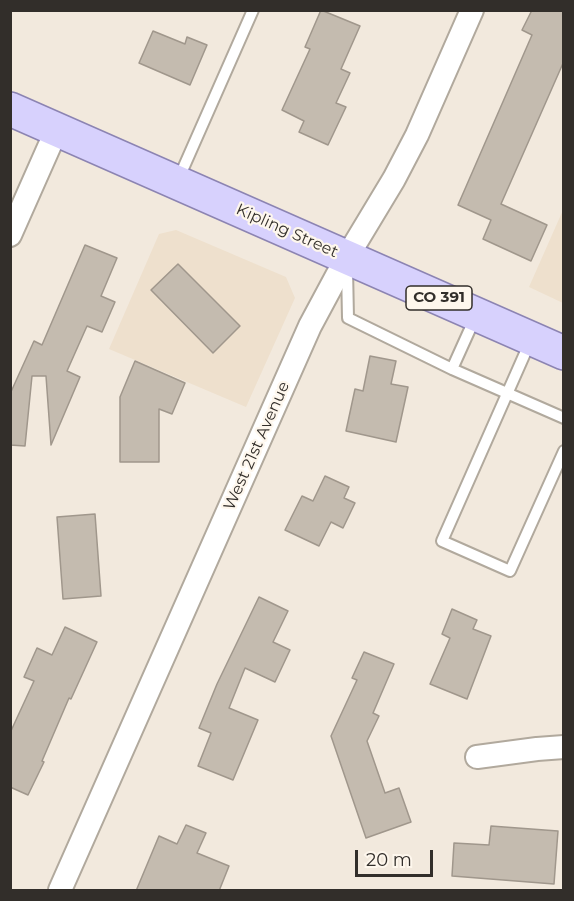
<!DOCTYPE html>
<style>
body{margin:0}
#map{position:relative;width:574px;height:901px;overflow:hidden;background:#f2e9dd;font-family:Montserrat,sans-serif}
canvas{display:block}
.frame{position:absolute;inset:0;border:12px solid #322e2a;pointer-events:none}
.scale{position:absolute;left:355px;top:850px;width:78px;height:27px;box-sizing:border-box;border:3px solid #322e2a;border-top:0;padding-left:8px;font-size:18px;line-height:21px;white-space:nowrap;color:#322e2a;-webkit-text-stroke:4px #fef7ed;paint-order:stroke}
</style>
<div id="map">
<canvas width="574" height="901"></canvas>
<div class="frame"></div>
<div class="scale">20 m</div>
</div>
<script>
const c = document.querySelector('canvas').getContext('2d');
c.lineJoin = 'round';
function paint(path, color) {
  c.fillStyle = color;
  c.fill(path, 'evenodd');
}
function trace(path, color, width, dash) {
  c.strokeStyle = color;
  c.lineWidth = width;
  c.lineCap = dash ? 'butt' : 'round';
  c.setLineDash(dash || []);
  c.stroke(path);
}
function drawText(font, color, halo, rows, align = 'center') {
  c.font = font + ' Montserrat,sans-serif';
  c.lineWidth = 4.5;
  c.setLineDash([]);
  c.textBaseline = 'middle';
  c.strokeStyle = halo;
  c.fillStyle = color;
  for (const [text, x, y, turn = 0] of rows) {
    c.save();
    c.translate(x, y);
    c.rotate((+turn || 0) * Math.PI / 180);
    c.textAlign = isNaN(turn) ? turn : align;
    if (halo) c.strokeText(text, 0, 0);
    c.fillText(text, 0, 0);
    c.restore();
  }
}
paint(new Path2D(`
 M 563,210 L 563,303 L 529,287 Z
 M 176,230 L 286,277 L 295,298 L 246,407 L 109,349 L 159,234 Z`), '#eee0cd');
const building = new Path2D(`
 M 321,10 L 360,26 L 341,69 L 350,73 L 336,103 L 346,107 L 328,145 L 299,132 L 304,121 L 282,110 L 310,49 L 305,47 Z
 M 532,10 L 564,10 L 564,61 L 501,204 L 547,225 L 531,261 L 483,239 L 491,220 L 458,205 L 532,35 L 522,30 Z
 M 153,31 L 185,44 L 187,37 L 207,45 L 190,85 L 139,63 Z
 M 85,245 L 117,258 L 101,296 L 115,302 L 102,332 L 87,326 L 67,371 L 80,377 L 51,445 L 46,376 L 32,376 L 25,446 L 10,445 L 10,394 L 34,341 L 42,345 Z
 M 178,264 L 240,326 L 213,353 L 151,290 Z
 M 370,356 L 396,361 L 391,384 L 408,387 L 396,442 L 346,431 L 355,389 L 363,391 Z
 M 135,361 L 185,383 L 172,414 L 159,409 L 159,462 L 120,462 L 120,397 Z
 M 325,476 L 349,487 L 344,498 L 355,503 L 343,528 L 331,522 L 319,546 L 285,530 L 302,496 L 313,501 Z
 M 95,514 L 101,596 L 63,599 L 57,517 Z
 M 259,597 L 288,611 L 273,642 L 290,650 L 275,682 L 245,668 L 229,708 L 258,720 L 233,780 L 198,766 L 211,733 L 199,728 L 217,684 Z
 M 452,609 L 477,620 L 473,629 L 491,636 L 467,699 L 430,684 L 450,638 L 442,634 Z
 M 65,627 L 97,642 L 71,699 L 69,698 L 42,761 L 44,762 L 28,795 L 10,787 L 10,733 L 34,681 L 24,677 L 37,648 L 52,655 Z
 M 364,652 L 394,664 L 373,713 L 379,716 L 367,741 L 385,793 L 399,788 L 411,822 L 366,838 L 331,736 L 357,680 L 352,678 Z
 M 186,825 L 206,833 L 197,853 L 229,866 L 219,891 L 136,891 L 159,836 L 177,844 Z
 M 491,826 L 558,831 L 554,884 L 452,876 L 454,843 L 489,845 Z`);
paint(building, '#c4bbaf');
trace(building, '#a0978c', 1.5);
const lane = new Path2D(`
 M 178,180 L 253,10
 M 347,268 L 348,318 L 452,369 L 475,318
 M 530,342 L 442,541 L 510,571 L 564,451
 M 452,369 L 564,418`);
const street = new Path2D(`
 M 10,235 L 57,129
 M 477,757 L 537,749 L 564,747
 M 60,890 L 310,326 L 347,257 L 394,179 L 417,135 L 472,10`);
const primary = new Path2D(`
 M 10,109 L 564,353`);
trace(lane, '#b1a99d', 14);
trace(street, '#b1a99d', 26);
trace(primary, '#8c84b2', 36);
trace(lane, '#fff', 10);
trace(street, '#fff', 22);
trace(primary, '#d7d1fd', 33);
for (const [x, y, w] of [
 [439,298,66]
]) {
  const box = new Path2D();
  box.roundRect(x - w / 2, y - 12, w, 24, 4.5);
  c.fillStyle = '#fef7ed';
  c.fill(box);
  trace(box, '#322e2a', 1.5);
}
drawText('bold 15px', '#322e2a', null, [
 ["CO 391",439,298]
]);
drawText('16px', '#322e2a', '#fef7ed', [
 ["Kipling Street",287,231,24],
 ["West 21st Avenue",257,446,-66]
]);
</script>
